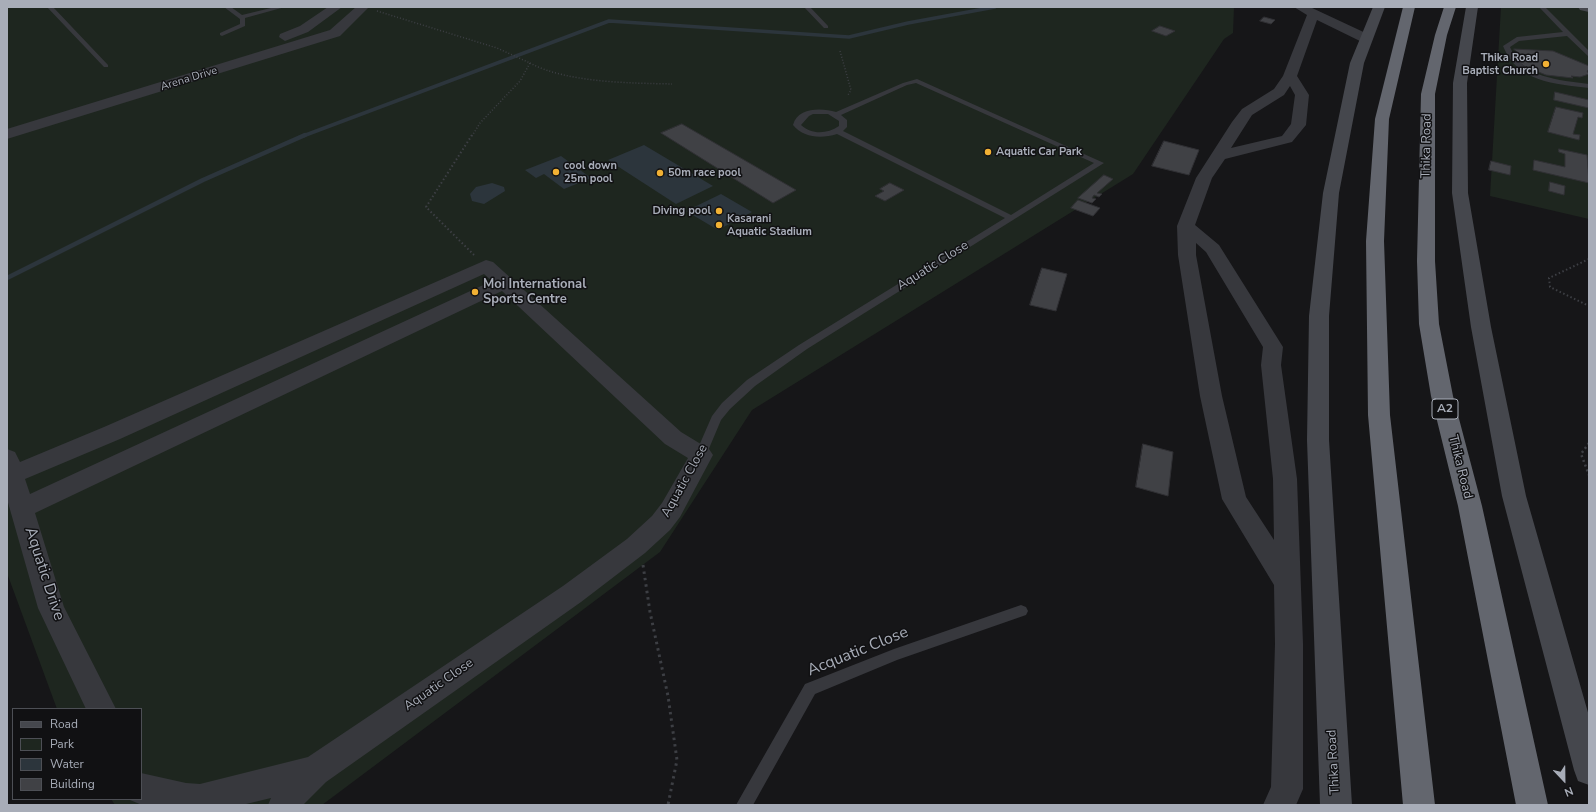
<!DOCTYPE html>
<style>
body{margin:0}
#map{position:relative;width:1596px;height:812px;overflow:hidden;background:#161618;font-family:"Nunito Sans",sans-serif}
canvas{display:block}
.frame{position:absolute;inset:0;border:8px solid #a8adb8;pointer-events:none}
.legend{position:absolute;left:12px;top:708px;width:130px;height:92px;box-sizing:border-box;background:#111113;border:1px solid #4d4f55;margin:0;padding:5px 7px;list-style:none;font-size:12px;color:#a8adb8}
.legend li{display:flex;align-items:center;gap:8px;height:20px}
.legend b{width:20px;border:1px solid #4d4f55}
.north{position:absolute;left:1544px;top:760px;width:40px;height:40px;-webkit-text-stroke:3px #111113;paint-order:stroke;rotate:158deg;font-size:11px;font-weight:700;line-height:16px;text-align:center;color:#a8adb8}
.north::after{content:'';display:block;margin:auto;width:14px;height:18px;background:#a8adb8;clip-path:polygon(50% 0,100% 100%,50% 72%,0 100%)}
</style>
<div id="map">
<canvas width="1596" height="812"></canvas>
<div class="frame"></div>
<ul class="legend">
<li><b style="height:5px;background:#45474d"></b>Road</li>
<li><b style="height:11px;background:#1e261f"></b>Park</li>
<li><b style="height:11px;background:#2c353c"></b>Water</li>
<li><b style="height:11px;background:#404145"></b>Building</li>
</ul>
<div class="north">N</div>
</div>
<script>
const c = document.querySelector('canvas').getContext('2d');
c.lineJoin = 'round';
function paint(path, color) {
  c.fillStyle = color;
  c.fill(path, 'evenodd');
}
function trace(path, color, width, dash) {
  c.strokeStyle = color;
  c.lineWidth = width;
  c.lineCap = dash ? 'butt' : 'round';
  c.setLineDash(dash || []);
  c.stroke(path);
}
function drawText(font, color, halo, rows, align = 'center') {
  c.font = font + ' "Nunito Sans",sans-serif';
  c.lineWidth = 3;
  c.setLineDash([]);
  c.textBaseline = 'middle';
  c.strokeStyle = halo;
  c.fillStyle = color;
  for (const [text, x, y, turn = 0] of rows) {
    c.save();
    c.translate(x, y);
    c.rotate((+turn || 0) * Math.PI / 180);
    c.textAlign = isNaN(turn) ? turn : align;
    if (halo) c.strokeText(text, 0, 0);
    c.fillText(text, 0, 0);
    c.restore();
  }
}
paint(new Path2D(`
 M 7,7 L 1234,7 L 1233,33 L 1224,39 L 1133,174 L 752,410 L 660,552 L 322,805 L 115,805 L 111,799 L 141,799 L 141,709 L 57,709 L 7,573 Z
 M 1501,7 L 1589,7 L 1589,219 L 1490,196 Z`), '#1e261f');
paint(new Path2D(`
 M 644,145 L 713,186 L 676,204 L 608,160 Z
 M 561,156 L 591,178 L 564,189 L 544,174 L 536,178 L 525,170 Z
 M 492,183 L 504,187 L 505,191 L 484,204 L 472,201 L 470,194 L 476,187 Z
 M 721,194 L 752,212 L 718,230 L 686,211 Z`), '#2c353c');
trace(new Path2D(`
 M 303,136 L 609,21 L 849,37 L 908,23 L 995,7`), '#2c353c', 3.5);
trace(new Path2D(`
 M 7,278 L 203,180 L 305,135`), '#2c353c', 4.5);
const building = new Path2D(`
 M 1264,17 L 1275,20 L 1271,24 L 1260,21 Z
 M 1160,26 L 1175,31 L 1166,36 L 1152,31 Z
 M 1514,49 L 1553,51 L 1589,66 L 1589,70 L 1587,71 L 1589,74 L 1580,77 L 1571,76 L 1573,78 L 1546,75 L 1524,66 L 1515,59 L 1532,55 L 1519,54 Z
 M 1555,92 L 1589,100 L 1589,108 L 1554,100 Z
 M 1556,107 L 1583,113 L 1582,118 L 1578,117 L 1573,134 L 1580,135 L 1579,140 L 1548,132 Z
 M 682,124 L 796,190 L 773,203 L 661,133 Z
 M 1164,141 L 1199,150 L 1189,175 L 1152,166 Z
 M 1559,149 L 1587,155 L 1589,183 L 1533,170 L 1534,160 L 1565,167 L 1565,154 L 1559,152 Z
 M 1491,161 L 1511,166 L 1510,175 L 1489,170 Z
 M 1104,175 L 1113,179 L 1097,193 L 1102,194 L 1099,197 L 1094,195 L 1092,198 L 1096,199 L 1092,203 L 1078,198 Z
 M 1550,182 L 1565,186 L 1564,195 L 1549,191 Z
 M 890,183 L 904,190 L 885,201 L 875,196 L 884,191 L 880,189 Z
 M 1078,200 L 1100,208 L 1093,216 L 1071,208 Z
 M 1042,268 L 1067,274 L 1056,311 L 1030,305 Z
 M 1143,444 L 1173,452 L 1168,496 L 1136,487 Z`);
paint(building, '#404145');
trace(building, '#303034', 1);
trace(new Path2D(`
 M 377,11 L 497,48 L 530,63 L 520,81 L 480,123 L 472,136
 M 840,51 L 851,90 L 848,95
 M 530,63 C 567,83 631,83 672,84`), '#3d3f44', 1.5, [1, 2]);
trace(new Path2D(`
 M 472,135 L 426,207 L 474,255
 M 1589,259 L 1549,278 L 1550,287 L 1589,306`), '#3d3f44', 2, [1.5, 2.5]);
trace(new Path2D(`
 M 1589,443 L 1581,454 L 1589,475`), '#3d3f44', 2.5, [2, 3]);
trace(new Path2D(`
 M 643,565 L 650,612 L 668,696 L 677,760 L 668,805`), '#3d3f44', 3, [2.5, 4]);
paint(new Path2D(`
 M 47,7 L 53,7 L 108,65 L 108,67 L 104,67 Z
 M 224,7 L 231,7 L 242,15 L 275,7 L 285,7 L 245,18 L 245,26 L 222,36 L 220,35 L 220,33 L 240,24 L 240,19 Z
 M 804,7 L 810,7 L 828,26 L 828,28 L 824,28 Z
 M 1539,7 L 1545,7 L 1589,51 L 1589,57 L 1567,36 L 1519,41 L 1510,47 C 1522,78 1559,80 1589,84 L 1589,88 C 1555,84 1517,82 1503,46 L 1517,37 L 1563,32 Z
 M 917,79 L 1104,163 L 807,349 L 755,386 L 730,409 L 721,420 L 705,458 L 697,458 L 695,455 L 712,416 L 722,403 L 747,380 L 799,345 L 1005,218 L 837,134 C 821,139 804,138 793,125 C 798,107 822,108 836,112 L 903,83 ZM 916,83 L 1094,163 L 1011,215 L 843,131 L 847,127 L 847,120 L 841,115 L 907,85 ZM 813,114 L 828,114 L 839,121 L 839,126 C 827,134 812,135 801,125 L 809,116 Z
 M 1021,605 L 1026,607 L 1028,611 L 1026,615 L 897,660 L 815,694 L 753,805 L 736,805 L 805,684 L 894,649 Z`), '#37383d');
paint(new Path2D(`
 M 328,7 L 342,7 L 308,32 L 285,41 L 279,37 L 280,34 L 300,26 Z
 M 356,7 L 369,7 L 340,36 L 7,139 L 7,129 L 330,30 Z
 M 1294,7 L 1310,7 L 1372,36 L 1373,39 L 1367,43 L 1362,42 L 1317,20 L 1297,76 L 1309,95 L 1306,125 L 1292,142 L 1225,159 L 1212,178 L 1195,225 L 1219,245 L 1283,347 L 1281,365 L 1297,479 L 1303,644 L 1303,789 L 1296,805 L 1263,805 L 1271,787 L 1275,644 L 1274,585 L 1222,499 L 1200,396 L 1178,255 L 1177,226 L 1196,178 L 1232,122 L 1242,109 L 1274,89 L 1283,76 L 1307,15 ZM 1290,86 L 1295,95 L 1291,124 L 1282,136 L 1231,148 L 1252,115 L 1284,95 ZM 1196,243 L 1206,252 L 1263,347 L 1261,365 L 1273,479 L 1274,540 L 1246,497 L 1222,396 L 1196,255 Z
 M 486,260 L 493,262 L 681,432 L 709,449 L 713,455 L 680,517 L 670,530 L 645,553 L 581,602 L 326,782 L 303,805 L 268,805 L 271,798 L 242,805 L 142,805 L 130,800 L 141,799 L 141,773 L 186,783 L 200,784 L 308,757 L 563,586 L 627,539 L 652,516 L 662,503 L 688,458 L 665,444 L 502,291 L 35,513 L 64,607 L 116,709 L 86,709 L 38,608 L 7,499 L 7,449 L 15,452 L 20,462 L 104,427 ZM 484,274 L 492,281 L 30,494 L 25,479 L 120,439 Z`), '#37383d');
paint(new Path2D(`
 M 1373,7 L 1385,7 L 1364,63 L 1339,193 L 1329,316 L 1329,440 L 1352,805 L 1320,805 L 1307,440 L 1309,316 L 1323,193 L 1350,63 Z
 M 1466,7 L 1478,7 L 1467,83 L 1468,193 L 1491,327 L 1526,496 L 1589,716 L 1589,785 L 1578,781 L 1574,770 L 1502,496 L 1471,327 L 1452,193 L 1453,83 Z
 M 1578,7 L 1589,7 L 1589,12 L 1580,10 Z`), '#45474d');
paint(new Path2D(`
 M 1403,7 L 1415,7 L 1389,119 L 1384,241 L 1390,415 L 1435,805 L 1403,805 L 1368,415 L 1366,241 L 1375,119 Z
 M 1444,7 L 1456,7 L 1447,35 L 1435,94 L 1435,261 L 1439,324 L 1453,396 L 1482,506 L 1548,805 L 1516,805 L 1458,506 L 1431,396 L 1419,324 L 1417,261 L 1421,94 L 1435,35 Z`), '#63666e');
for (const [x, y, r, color] of [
 [1546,64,4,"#f2b134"],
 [988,152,4,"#f2b134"],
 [556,172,4,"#f2b134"],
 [660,173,4,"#f2b134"],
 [719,211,4,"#f2b134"],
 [719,225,4,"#f2b134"],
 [475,292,4,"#f2b134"]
]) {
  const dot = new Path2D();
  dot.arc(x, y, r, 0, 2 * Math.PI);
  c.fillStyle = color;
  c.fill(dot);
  trace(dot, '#111113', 1.5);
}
drawText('bold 11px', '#a8adb8', '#111113', [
 ["Thika Road",1538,58,"right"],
 ["Baptist Church",1538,71,"right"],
 ["Aquatic Car Park",996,152],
 ["cool down",564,166],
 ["25m pool",564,179],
 ["50m race pool",668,173],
 ["Diving pool",711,211,"right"],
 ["Kasarani",727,219],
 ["Aquatic Stadium",727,232]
], 'left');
drawText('11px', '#a8adb8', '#111113', [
 ["Arena Drive",189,79,-17]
]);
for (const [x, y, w] of [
 [1445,409,26]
]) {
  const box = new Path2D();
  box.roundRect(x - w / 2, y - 10, w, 20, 3);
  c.fillStyle = '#111113';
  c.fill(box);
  trace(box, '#a8adb8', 1);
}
drawText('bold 12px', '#a8adb8', null, [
 ["A2",1445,409]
]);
drawText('13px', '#a8adb8', '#111113', [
 ["Thika Road",1427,146,-89],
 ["Aquatic Close",933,266,-32],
 ["Thika Road",1460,467,76],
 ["Aquatic Close",685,481,-61],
 ["Aquatic Close",439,685,-35],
 ["Thika Road",1334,762,-93]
]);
drawText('bold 13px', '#a8adb8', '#111113', [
 ["Moi International",483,285],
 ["Sports Centre",483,300]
], 'left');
drawText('16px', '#a8adb8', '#111113', [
 ["Aquatic Drive",44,574,72],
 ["Acquatic Close",858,652,-22]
]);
</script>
